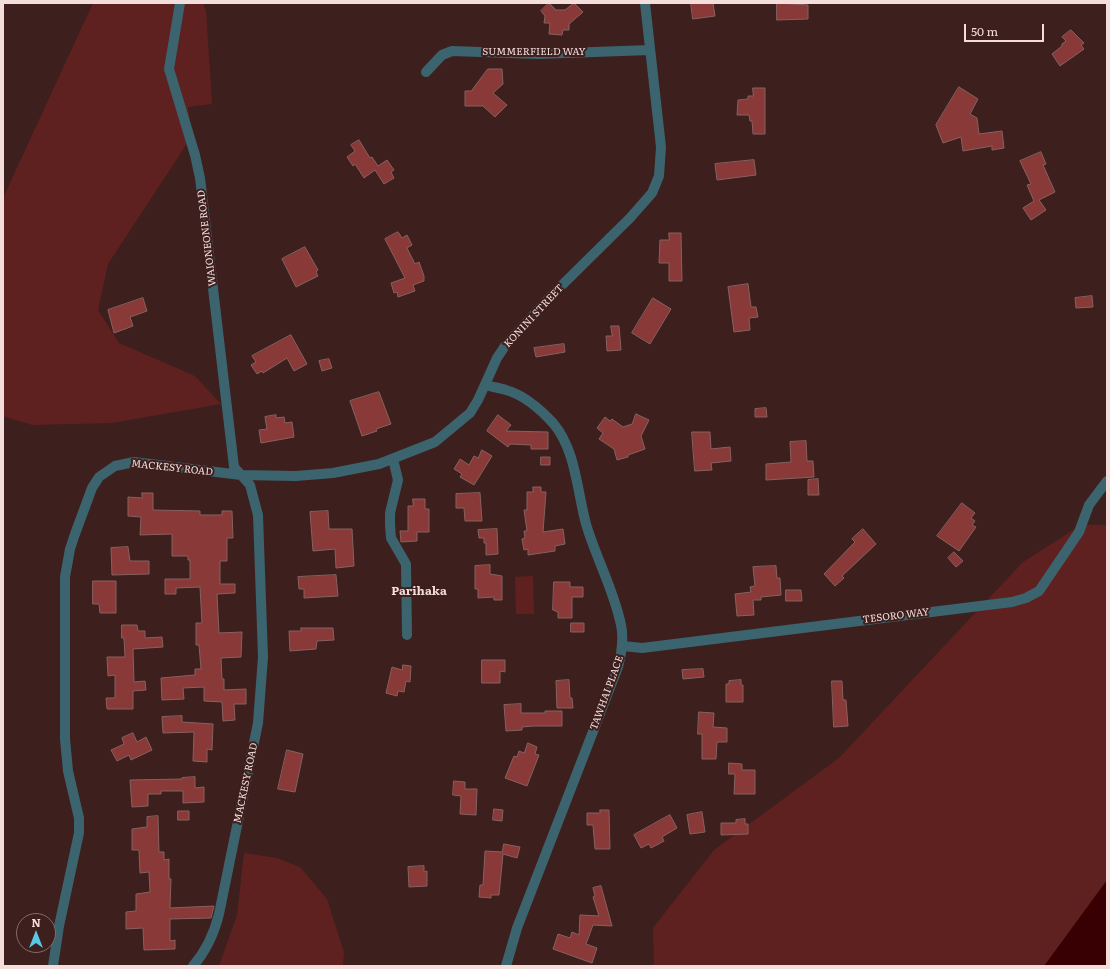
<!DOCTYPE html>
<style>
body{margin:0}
#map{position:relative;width:1110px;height:969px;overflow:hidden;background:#3d1f1d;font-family:Literata,serif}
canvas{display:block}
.frame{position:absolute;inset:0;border:4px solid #f3dedc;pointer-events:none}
.north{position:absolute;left:16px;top:913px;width:40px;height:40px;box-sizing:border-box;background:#3d1f1d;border:1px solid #866b69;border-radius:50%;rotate:0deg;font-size:11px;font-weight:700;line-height:16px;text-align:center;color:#f3dedc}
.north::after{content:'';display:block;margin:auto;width:14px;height:18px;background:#59c8e4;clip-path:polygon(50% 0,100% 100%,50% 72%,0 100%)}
.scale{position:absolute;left:964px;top:24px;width:80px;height:18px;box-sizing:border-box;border:2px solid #f3dedc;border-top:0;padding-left:5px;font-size:12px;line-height:14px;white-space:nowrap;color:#f3dedc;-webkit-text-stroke:3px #3d1f1d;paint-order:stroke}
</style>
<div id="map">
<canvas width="1110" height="969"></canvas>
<div class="frame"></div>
<div class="north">N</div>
<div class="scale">50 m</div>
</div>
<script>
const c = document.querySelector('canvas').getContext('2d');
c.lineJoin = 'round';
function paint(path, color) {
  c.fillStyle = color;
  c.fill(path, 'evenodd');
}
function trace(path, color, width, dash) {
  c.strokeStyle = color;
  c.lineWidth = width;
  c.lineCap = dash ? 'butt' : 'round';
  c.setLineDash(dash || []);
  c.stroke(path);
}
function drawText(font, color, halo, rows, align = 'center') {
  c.font = font + ' Literata,serif';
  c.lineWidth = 4;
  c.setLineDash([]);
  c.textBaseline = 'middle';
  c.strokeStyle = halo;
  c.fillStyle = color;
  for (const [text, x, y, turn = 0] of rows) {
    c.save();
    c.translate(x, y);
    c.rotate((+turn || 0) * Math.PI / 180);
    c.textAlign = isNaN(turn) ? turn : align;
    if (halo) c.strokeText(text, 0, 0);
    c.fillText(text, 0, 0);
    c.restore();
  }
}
paint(new Path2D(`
 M 93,3 L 203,3 L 206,11 L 212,104 L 188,107 L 192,136 L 108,264 L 98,310 L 119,343 L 195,376 L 221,404 L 112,423 L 32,425 L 3,416 L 3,198 Z
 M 1081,525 L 1107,525 L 1107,966 L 654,966 L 653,928 L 714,850 L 839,758 L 1023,562 Z
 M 533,576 L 534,614 L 516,614 L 515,577 Z
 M 244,853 L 277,858 L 300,867 L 327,899 L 344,952 L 343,966 L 219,966 L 237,915 Z`), '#5e2120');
paint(new Path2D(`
 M 1107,880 L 1107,966 L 1044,966 Z`), '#390004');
const building = new Path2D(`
 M 549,3 L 556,10 L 565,10 L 574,3 L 583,12 L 569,24 L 569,30 L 563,30 L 562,35 L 549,34 L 550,23 L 544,23 L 545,16 L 541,11 Z
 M 691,3 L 713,3 L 715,16 L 693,19 Z
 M 777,3 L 808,5 L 808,19 L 777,20 Z
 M 1071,30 L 1084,43 L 1081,45 L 1084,49 L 1060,66 L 1052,54 L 1062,46 L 1062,44 L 1066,41 L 1062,37 Z
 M 488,69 L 502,69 L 503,84 L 493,93 L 507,105 L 495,117 L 483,106 L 465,106 L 465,91 L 471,91 Z
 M 959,87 L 978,99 L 970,114 L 977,118 L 979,134 L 1002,131 L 1004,148 L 992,150 L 992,146 L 963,151 L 961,137 L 943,143 L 936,125 Z
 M 753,88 L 765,88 L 765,134 L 753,134 L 752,121 L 750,121 L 749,115 L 737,115 L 738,100 L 748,99 L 748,96 L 753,96 Z
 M 359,140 L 370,158 L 372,157 L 378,166 L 387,160 L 394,170 L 391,172 L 394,178 L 384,184 L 375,170 L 364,178 L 355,164 L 353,166 L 347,157 L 355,151 L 351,145 Z
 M 1041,152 L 1046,164 L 1043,165 L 1055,192 L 1039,200 L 1046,210 L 1031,220 L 1023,208 L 1034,201 L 1027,185 L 1031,184 L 1020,161 Z
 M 754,160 L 756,175 L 717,180 L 715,164 Z
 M 398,232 L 402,238 L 407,235 L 412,245 L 407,248 L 415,264 L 419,262 L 424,276 L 424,281 L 413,285 L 415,291 L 398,297 L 397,292 L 394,293 L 391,283 L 405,278 L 385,239 Z
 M 669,233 L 681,233 L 682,281 L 669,281 L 669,263 L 659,263 L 660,240 L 669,240 Z
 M 305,247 L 318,270 L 316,272 L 318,276 L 296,287 L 282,259 Z
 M 748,284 L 751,307 L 756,307 L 758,317 L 749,318 L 750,330 L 734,332 L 728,287 Z
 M 1092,296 L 1093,307 L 1076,308 L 1075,298 Z
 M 143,298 L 147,311 L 130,317 L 133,326 L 114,333 L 108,310 Z
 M 653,298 L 671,309 L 650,344 L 632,333 Z
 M 611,326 L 619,326 L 621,350 L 607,351 L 606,336 L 612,336 Z
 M 291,335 L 307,364 L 294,371 L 287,358 L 263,373 L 262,371 L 257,374 L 251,365 L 256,362 L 252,356 Z
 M 564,344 L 565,352 L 536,357 L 534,348 Z
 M 329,359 L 332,368 L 322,371 L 319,361 Z
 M 379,392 L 391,424 L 376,429 L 377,431 L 362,436 L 350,401 Z
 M 766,408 L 767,417 L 755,417 L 755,409 Z
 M 636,414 L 649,420 L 641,436 L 645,449 L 628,455 L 628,457 L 617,460 L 614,449 L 599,439 L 603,433 L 597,428 L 605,417 L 610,421 L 612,419 L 623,427 L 632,424 Z
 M 276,415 L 276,418 L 284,417 L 285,423 L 292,422 L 294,437 L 261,443 L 259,430 L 267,429 L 265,417 Z
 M 498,415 L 511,425 L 506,431 L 548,432 L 548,449 L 531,449 L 531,445 L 510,444 L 508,447 L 487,431 Z
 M 692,432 L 710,432 L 711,449 L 730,447 L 731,461 L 711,463 L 712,470 L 695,471 Z
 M 806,441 L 807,461 L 813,461 L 814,477 L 766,480 L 766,464 L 791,462 L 790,442 Z
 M 482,450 L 492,456 L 474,485 L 460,477 L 462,474 L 454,469 L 460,459 L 469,465 L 474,456 L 478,458 Z
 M 541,457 L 550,457 L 550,465 L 541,465 Z
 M 818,479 L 819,495 L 808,495 L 808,480 Z
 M 533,487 L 541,487 L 541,492 L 546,492 L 543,532 L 563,529 L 565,544 L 555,546 L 555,551 L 528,555 L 528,549 L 524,550 L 522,539 L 525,538 L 524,531 L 527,531 L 524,510 L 527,510 L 527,492 L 533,492 Z
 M 142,493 L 153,493 L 153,510 L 200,511 L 200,515 L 222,515 L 222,511 L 232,511 L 233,538 L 227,538 L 227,561 L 220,561 L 220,584 L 235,584 L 235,593 L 217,594 L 219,633 L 242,632 L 241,657 L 221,658 L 222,679 L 224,679 L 224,690 L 246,689 L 246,704 L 234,704 L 235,720 L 223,721 L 222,702 L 204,701 L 204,687 L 183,688 L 184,699 L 162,700 L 161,678 L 195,675 L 195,669 L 201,669 L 199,645 L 196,645 L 196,623 L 202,623 L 200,587 L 176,588 L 176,594 L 165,594 L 165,579 L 190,579 L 190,560 L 188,560 L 188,556 L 172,556 L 172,534 L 140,535 L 141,517 L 128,516 L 128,497 L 142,498 Z
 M 480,493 L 482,521 L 465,521 L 464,508 L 456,508 L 456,494 Z
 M 413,499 L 425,499 L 425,509 L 429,509 L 429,532 L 417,532 L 417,541 L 401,542 L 400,531 L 408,531 L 408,506 L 413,506 Z
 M 962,503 L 975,513 L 971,518 L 975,521 L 972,525 L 976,527 L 959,551 L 937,536 Z
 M 328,511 L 329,529 L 352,529 L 354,566 L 336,568 L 335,549 L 313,551 L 310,512 Z
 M 497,529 L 498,554 L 486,555 L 486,543 L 484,543 L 484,538 L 479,538 L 478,530 Z
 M 863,529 L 876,544 L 842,576 L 844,578 L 835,586 L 824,574 L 855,542 L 852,539 Z
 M 128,547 L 130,561 L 149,561 L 149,574 L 112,575 L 111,548 Z
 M 954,552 L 963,561 L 956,567 L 948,558 Z
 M 490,565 L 490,574 L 502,576 L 502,600 L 494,600 L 494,597 L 478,598 L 478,589 L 475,589 L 475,566 Z
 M 776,566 L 777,578 L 780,578 L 781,595 L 761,597 L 761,600 L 753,600 L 754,615 L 737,616 L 735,594 L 751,592 L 750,587 L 755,586 L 753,567 Z
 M 336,575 L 338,596 L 304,598 L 304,589 L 299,589 L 298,577 Z
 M 93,581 L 116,581 L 116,613 L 100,613 L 99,604 L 93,604 Z
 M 554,582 L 570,582 L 570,587 L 583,587 L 583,597 L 572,597 L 572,618 L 558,618 L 558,612 L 553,610 Z
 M 786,590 L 801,590 L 802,601 L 786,601 Z
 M 571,623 L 584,623 L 584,632 L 571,632 Z
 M 122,625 L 137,625 L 138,631 L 145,631 L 145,638 L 162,637 L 163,647 L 133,649 L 134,682 L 145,681 L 146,690 L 133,691 L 133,709 L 107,709 L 106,698 L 115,698 L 115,675 L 108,676 L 107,657 L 125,657 L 124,638 L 122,638 Z
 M 301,628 L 333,628 L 334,640 L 317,641 L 316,649 L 290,651 L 289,631 L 301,631 Z
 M 482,660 L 505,660 L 505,672 L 500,671 L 500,683 L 482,683 Z
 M 403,665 L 411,666 L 410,682 L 406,681 L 404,692 L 398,691 L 397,696 L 386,693 L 392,667 L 402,670 Z
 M 703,669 L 704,677 L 683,679 L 682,670 Z
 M 569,680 L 570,698 L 572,698 L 573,708 L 557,708 L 556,681 Z
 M 741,680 L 741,685 L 743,685 L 743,702 L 726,702 L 726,684 L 729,684 L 729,681 Z
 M 832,681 L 842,681 L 843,700 L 846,700 L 848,726 L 834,727 Z
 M 521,704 L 521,713 L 545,713 L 545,711 L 562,711 L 562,726 L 533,726 L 522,727 L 522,730 L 506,731 L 504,705 Z
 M 699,712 L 714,713 L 713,727 L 727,728 L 727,742 L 717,742 L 716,759 L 702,759 L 702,734 L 698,734 Z
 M 182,716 L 182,722 L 213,724 L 212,750 L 207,749 L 207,762 L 193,761 L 194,732 L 163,733 L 162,717 Z
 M 133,733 L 137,742 L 146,737 L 152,750 L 131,760 L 129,755 L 117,761 L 111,750 L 124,744 L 122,738 Z
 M 528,743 L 537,747 L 535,754 L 539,755 L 527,786 L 505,778 L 514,756 L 517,757 L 519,751 L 524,753 Z
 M 287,750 L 303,754 L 295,792 L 278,789 Z
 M 729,763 L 742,764 L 742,770 L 755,770 L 755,794 L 734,794 L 735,774 L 729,774 Z
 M 195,777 L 195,788 L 204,787 L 204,802 L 183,803 L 183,791 L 161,791 L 161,794 L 148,794 L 148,806 L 132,807 L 130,780 L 182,779 L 182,778 Z
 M 454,781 L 465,782 L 465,789 L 477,789 L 476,815 L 460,814 L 461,796 L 453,795 Z
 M 494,809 L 503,810 L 502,821 L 493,820 Z
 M 600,810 L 609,810 L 610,849 L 595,849 L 593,825 L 587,825 L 587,813 L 600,813 Z
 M 178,811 L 189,811 L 189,820 L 178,820 Z
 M 702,812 L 705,832 L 690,834 L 687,815 Z
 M 670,815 L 677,828 L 662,837 L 664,841 L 651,848 L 649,844 L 641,848 L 634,835 Z
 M 158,816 L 159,852 L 164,852 L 164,860 L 169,859 L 169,879 L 171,879 L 170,908 L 214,906 L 211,918 L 170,919 L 170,941 L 175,940 L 175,949 L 144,950 L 143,928 L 126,929 L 126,912 L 136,911 L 136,894 L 150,892 L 149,872 L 140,873 L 139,850 L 132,850 L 132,829 L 147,827 L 147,817 Z
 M 745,819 L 745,824 L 748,824 L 748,834 L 721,835 L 721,823 L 736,823 L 736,820 Z
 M 504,844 L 520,847 L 517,858 L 503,854 L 499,895 L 491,895 L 491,898 L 479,897 L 480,885 L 483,885 L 485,851 L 502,852 Z
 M 424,866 L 424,872 L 427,871 L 427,886 L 409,887 L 408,867 Z
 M 601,886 L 612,926 L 593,925 L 586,944 L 597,948 L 592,963 L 553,949 L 558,934 L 570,938 L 572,932 L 579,935 L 580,915 L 599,916 L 593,897 L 595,896 L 593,888 Z`);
paint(building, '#893937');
trace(building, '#86625f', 1);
trace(new Path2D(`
 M 180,3 L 169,69 L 195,155 L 200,178 L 234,467 L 250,485 L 258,515 L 263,657 L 258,723 L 219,914 C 214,934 207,950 193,966
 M 426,72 L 442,55 L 452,51 L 538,54 L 650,50
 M 486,385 C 492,387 500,388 506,390 C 524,395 541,410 553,423 C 576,450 577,491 586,524 C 596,558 614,590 621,625 C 624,639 622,652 618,667 L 517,928 L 506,966
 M 393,459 L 398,480 L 390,513 L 390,525 L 391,538 L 406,564 L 407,635
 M 623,646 L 642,648 L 1012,602 L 1026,598 L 1039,591 L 1079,532 L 1089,505 L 1107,481
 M 53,966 L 59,926 L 79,833 L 79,818 L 68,771 L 65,739 L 65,577 L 70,549 L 75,534 L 92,488 L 99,477 L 115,466 L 134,462 L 241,475 L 296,476 L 333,473 L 379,464 L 435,442 L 470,413 L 478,400 L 497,358 L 505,346 L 552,295 L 630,218 L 652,193 L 659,176 L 661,147 L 645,3`), '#3b646f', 10);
drawText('10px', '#f3dedc', '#3d1f1d', [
 ["SUMMERFIELD WAY",534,52],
 ["WAIONEONE ROAD",207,238,-97],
 ["KONINI STREET",534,316,-47],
 ["MACKESY ROAD",172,468,6],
 ["TESORO WAY",896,616,-7],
 ["TAWHAI PLACE",607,693,-70],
 ["MACKESY ROAD",246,783,-78]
]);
drawText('bold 12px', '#f3dedc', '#3d1f1d', [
 ["Parihaka",419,591]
]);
</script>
